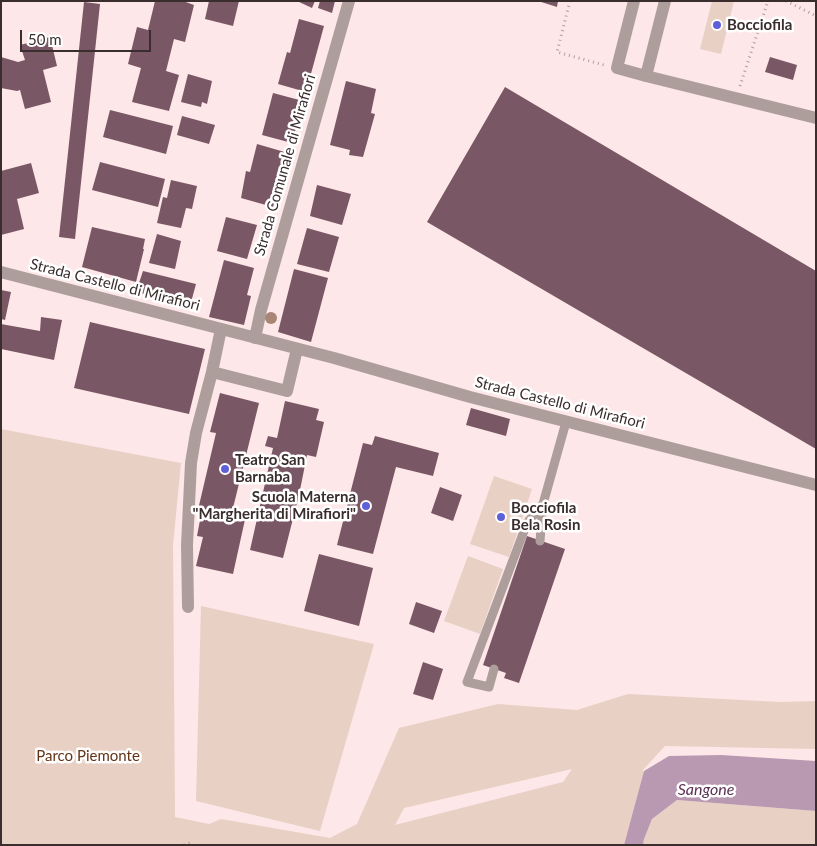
<!DOCTYPE html>
<style>
body{margin:0}
#map{position:relative;width:817px;height:846px;overflow:hidden;background:#fde7e8;font-family:Lato,sans-serif}
canvas{display:block}
.frame{position:absolute;inset:0;border:2px solid #3a2d2e;pointer-events:none}
.scale{position:absolute;left:20px;top:30px;width:131px;height:22px;box-sizing:border-box;border:2px solid #3a2d2e;border-top:0;padding-left:6px;font-size:15px;line-height:18px;white-space:nowrap;color:#3a2d2e;-webkit-text-stroke:4px #fff;paint-order:stroke}
</style>
<div id="map">
<canvas width="817" height="846"></canvas>
<div class="frame"></div>
<div class="scale">50 m</div>
</div>
<script>
const c = document.querySelector('canvas').getContext('2d');
c.lineJoin = 'round';
function paint(path, color) {
  c.fillStyle = color;
  c.fill(path, 'evenodd');
}
function trace(path, color, width, dash) {
  c.strokeStyle = color;
  c.lineWidth = width;
  c.lineCap = dash ? 'butt' : 'round';
  c.setLineDash(dash || []);
  c.stroke(path);
}
function drawText(font, color, halo, rows, align = 'center') {
  c.font = font + ' Lato,sans-serif';
  c.lineWidth = 5;
  c.setLineDash([]);
  c.textBaseline = 'middle';
  c.strokeStyle = halo;
  c.fillStyle = color;
  for (const [text, x, y, turn = 0] of rows) {
    c.save();
    c.translate(x, y);
    c.rotate((+turn || 0) * Math.PI / 180);
    c.textAlign = isNaN(turn) ? turn : align;
    if (halo) c.strokeText(text, 0, 0);
    c.fillText(text, 0, 0);
    c.restore();
  }
}
paint(new Path2D(`
 M 712,1 L 734,1 L 721,54 L 700,49 Z
 M 1,429 L 181,463 L 173,545 L 175,817 L 209,824 L 221,819 L 330,838 L 357,824 L 399,728 L 498,704 L 577,710 L 628,694 L 780,702 L 816,701 L 816,749 L 665,746 L 642,771 L 644,771 L 624,845 L 1,845 ZM 572,769 L 563,782 L 395,825 L 404,808 Z
 M 494,476 L 532,489 L 509,557 L 470,544 Z
 M 468,556 L 503,569 L 480,634 L 444,621 Z
 M 201,606 L 374,644 L 320,831 L 196,801 Z
 M 677,800 L 816,811 L 816,845 L 643,845 L 644,839 L 652,819 Z`), '#e8d0c4');
paint(new Path2D(`
 M 721,755 L 816,761 L 816,811 L 677,800 L 652,819 L 644,839 L 643,845 L 624,845 L 644,771 L 669,756 Z`), '#b999b2');
paint(new Path2D(`
 M 155,1 L 183,1 L 194,5 L 185,42 L 174,39 L 166,71 L 179,75 L 169,111 L 132,102 L 141,68 L 128,64 L 137,27 L 148,30 Z
 M 209,1 L 239,1 L 233,26 L 205,19 Z
 M 297,1 L 315,1 L 312,8 Z
 M 320,1 L 335,1 L 332,13 L 318,8 Z
 M 538,1 L 558,1 L 557,7 Z
 M 84,2 L 100,4 L 75,239 L 59,237 Z
 M 299,19 L 324,26 L 306,92 L 278,84 L 287,52 L 290,53 Z
 M 50,37 L 57,66 L 43,70 L 51,102 L 25,109 L 20,90 L 17,91 L 1,88 L 1,57 L 18,62 L 25,60 L 20,45 Z
 M 770,57 L 797,65 L 793,80 L 765,72 Z
 M 188,74 L 212,81 L 207,104 L 202,102 L 201,107 L 181,102 Z
 M 346,81 L 376,89 L 371,113 L 375,114 L 363,157 L 349,155 L 350,150 L 330,145 Z
 M 505,87 L 816,271 L 816,449 L 427,222 Z
 M 273,93 L 303,101 L 292,143 L 262,135 Z
 M 110,110 L 173,126 L 166,154 L 103,137 Z
 M 182,116 L 215,125 L 209,144 L 177,135 Z
 M 257,144 L 288,153 L 273,207 L 241,198 L 246,171 L 250,172 Z
 M 100,162 L 165,179 L 158,207 L 92,190 Z
 M 31,163 L 39,193 L 17,199 L 24,229 L 1,235 L 1,171 Z
 M 171,180 L 197,186 L 192,209 L 186,208 L 181,228 L 157,223 L 163,197 L 167,198 Z
 M 317,185 L 351,194 L 342,225 L 310,216 Z
 M 226,217 L 257,225 L 247,259 L 217,251 Z
 M 92,227 L 145,239 L 143,249 L 144,249 L 136,282 L 82,267 Z
 M 307,228 L 339,237 L 329,272 L 297,264 Z
 M 157,234 L 181,241 L 175,269 L 149,263 Z
 M 224,260 L 254,268 L 247,295 L 251,296 L 244,325 L 209,317 Z
 M 294,269 L 328,278 L 311,342 L 278,332 Z
 M 143,271 L 196,284 L 190,306 L 136,292 Z
 M 1,290 L 11,292 L 5,320 L 1,319 Z
 M 41,317 L 62,320 L 54,360 L 1,349 L 1,324 L 40,331 Z
 M 90,322 L 205,349 L 189,414 L 74,388 Z
 M 220,393 L 259,403 L 232,512 L 246,515 L 233,574 L 196,566 L 203,537 L 197,536 L 201,515 L 197,514 L 216,433 L 210,432 Z
 M 285,401 L 319,409 L 316,420 L 324,422 L 316,457 L 307,455 L 299,495 L 283,558 L 250,550 L 273,448 L 265,446 L 268,436 L 277,438 Z
 M 471,408 L 510,419 L 506,436 L 466,425 Z
 M 375,436 L 439,453 L 433,476 L 396,467 L 373,554 L 337,545 L 363,443 L 372,445 Z
 M 440,487 L 462,495 L 453,521 L 431,513 Z
 M 527,536 L 565,549 L 519,683 L 504,678 L 506,673 L 483,665 Z
 M 319,554 L 373,568 L 359,626 L 304,611 Z
 M 416,602 L 442,611 L 434,633 L 409,624 Z
 M 423,662 L 443,669 L 433,700 L 413,694 Z`), '#7a5765');
trace(new Path2D(`
 M 570,1 L 557,52 L 604,65
 M 786,1 L 816,16
 M 740,86 L 768,1
 M 184,845 L 192,842`), '#b09e9f', 3, [1, 4]);
trace(new Path2D(`
 M 540,541 L 543,504 L 566,422
 M 494,669 L 489,687 L 467,682 L 527,523 L 543,504`), '#ae9e9b', 9);
trace(new Path2D(`
 M 646,76 L 816,118`), '#ae9e9b', 12);
trace(new Path2D(`
 M 634,1 L 617,68 L 646,76 L 665,1
 M 221,329 L 212,372 L 287,391 L 297,349
 M 255,338 L 261,310 L 349,1
 M 188,607 L 187,545 L 191,463 L 196,433 L 212,372`), '#ae9e9b', 12);
trace(new Path2D(`
 M 1,272 L 334,358 L 470,397 L 816,485`), '#ae9e9b', 12);
c.fillStyle = '#a88574';
for (const [x, y] of [
 [271,318]
]) {
  c.beginPath();
  c.arc(x, y, 6, 0, 2 * Math.PI);
  c.fill();
}
for (const [x, y, r, color] of [
 [717,25,5,"#5e60d8"],
 [225,469,5,"#5e60d8"],
 [366,506,5,"#5e60d8"],
 [501,517,5,"#5e60d8"]
]) {
  const dot = new Path2D();
  dot.arc(x, y, r, 0, 2 * Math.PI);
  c.fillStyle = color;
  c.fill(dot);
  trace(dot, '#fff', 2);
}
drawText('bold 15px', '#3a2d2e', '#fff', [
 ["Bocciofila",727,25],
 ["Teatro San",235,460],
 ["Barnaba",235,477],
 ["Scuola Materna",356,497,"right"],
 ["\"Margherita di Mirafiori\"",356,514,"right"],
 ["Bocciofila",511,508],
 ["Bela Rosin",511,525]
], 'left');
drawText('15px', '#3a2d2e', '#fff', [
 ["Strada Comunale di Mirafiori",285,165,-74],
 ["Strada Castello di Mirafiori",115,285,14],
 ["Strada Castello di Mirafiori",560,403,14]
]);
drawText('15px', '#633416', '#fff', [
 ["Parco Piemonte",88,756]
]);
drawText('italic 16px', '#5c3154', '#fff', [
 ["Sangone",706,790]
]);
</script>
